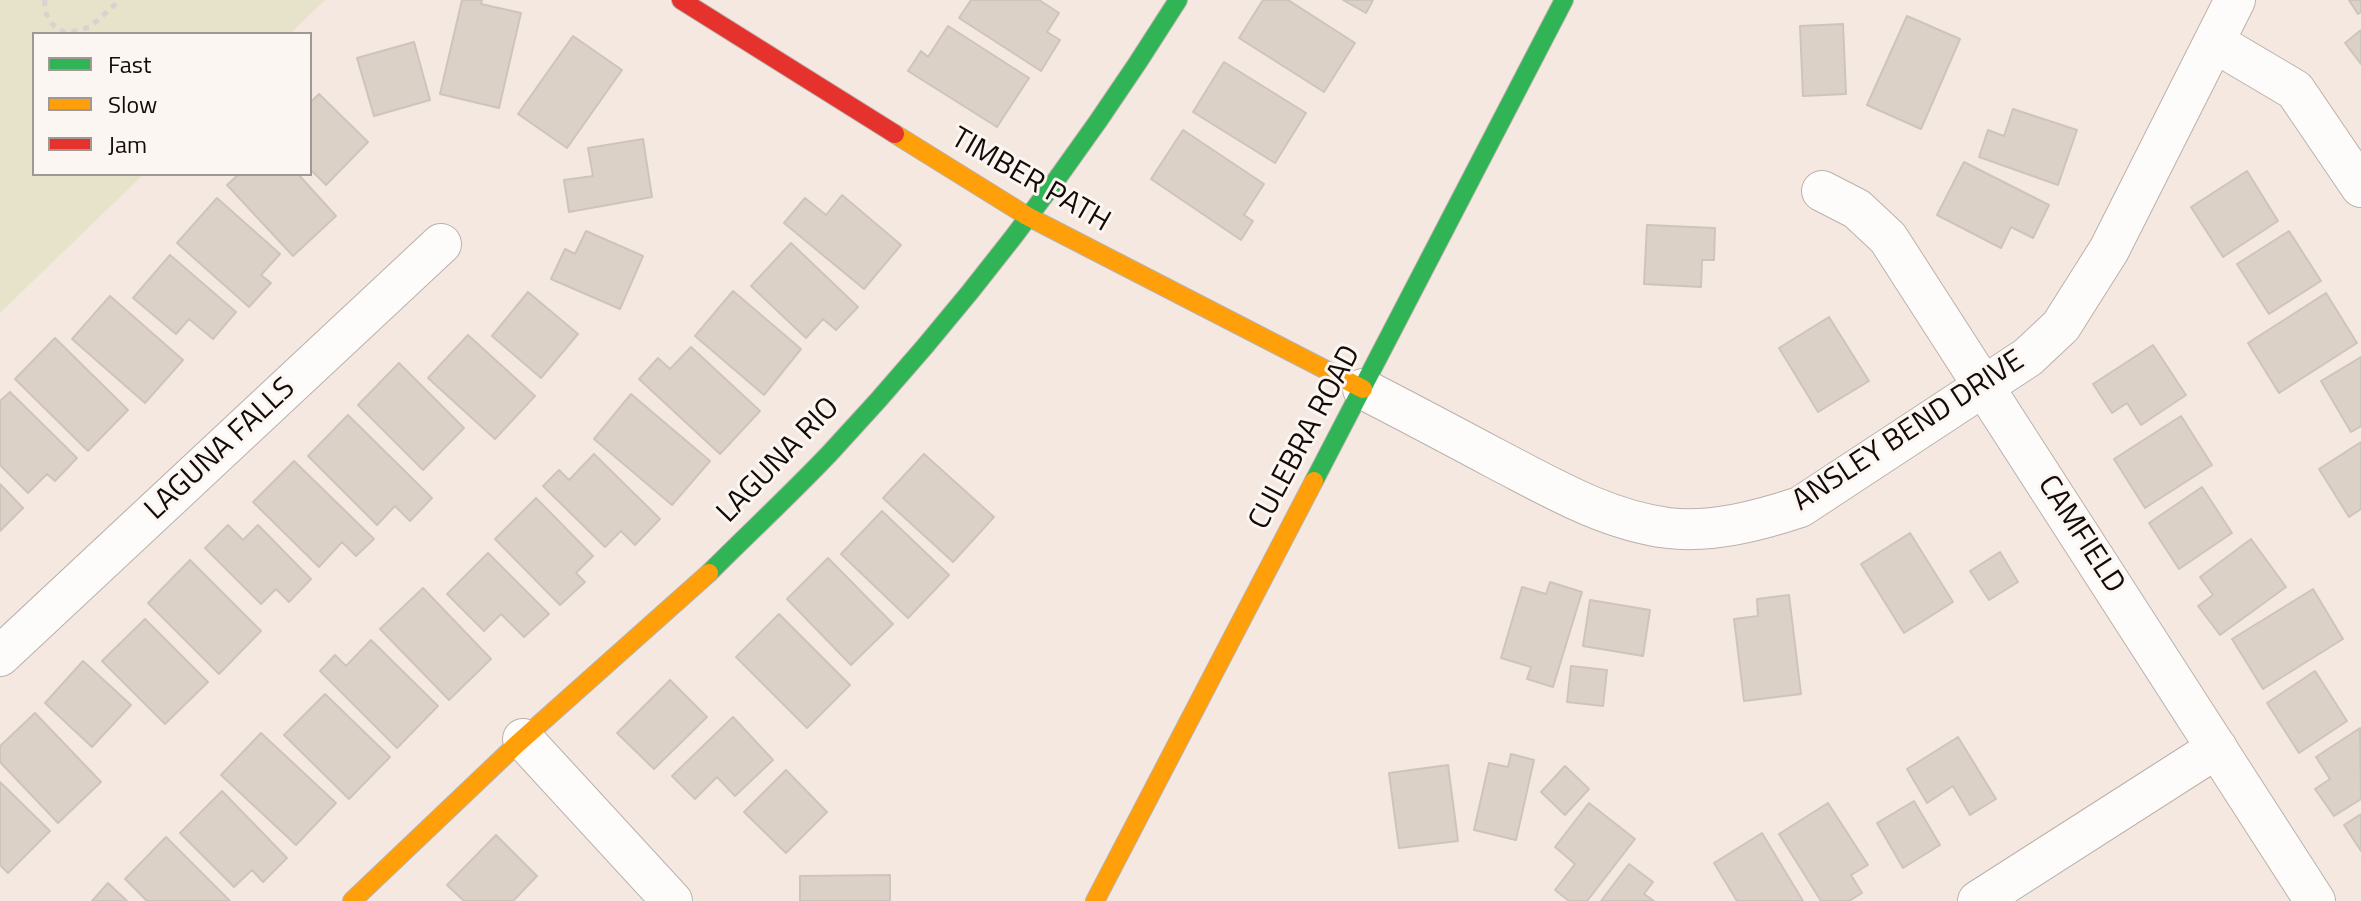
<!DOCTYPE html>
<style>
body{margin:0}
#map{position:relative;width:2361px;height:901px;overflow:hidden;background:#f4e8e1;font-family:"Titillium Web",sans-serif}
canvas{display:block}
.legend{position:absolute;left:32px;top:32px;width:280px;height:144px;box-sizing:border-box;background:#fcf6f3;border:2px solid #9f9895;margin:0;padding:10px 14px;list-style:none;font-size:24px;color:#140b07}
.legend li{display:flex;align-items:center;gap:16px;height:40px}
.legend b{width:40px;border:2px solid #9f9895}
</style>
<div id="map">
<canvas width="2361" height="901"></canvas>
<ul class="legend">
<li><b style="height:10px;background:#30b455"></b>Fast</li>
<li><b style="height:10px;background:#ff9f0a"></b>Slow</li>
<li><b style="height:10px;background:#e5322d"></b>Jam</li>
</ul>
</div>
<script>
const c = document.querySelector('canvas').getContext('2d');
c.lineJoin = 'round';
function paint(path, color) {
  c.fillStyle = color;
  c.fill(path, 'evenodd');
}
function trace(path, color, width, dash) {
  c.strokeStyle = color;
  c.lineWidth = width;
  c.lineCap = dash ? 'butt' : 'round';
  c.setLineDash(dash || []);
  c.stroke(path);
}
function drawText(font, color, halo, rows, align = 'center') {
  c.font = font + ' "Titillium Web",sans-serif';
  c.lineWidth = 6;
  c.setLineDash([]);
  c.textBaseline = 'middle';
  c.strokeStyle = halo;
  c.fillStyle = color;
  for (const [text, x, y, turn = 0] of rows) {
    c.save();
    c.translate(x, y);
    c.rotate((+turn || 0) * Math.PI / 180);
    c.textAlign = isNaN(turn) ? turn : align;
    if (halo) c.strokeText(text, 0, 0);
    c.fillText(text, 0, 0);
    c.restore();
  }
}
paint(new Path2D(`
 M 0,0 L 325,0 L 290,34 L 34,34 L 34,174 L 144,174 L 0,313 Z`), '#e7e3cb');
const building = new Path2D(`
 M 462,0 L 482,0 L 481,4 L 521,13 L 499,108 L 440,94 Z
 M 971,0 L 1039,0 L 1059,13 L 1047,32 L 1060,40 L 1041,71 L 959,18 Z
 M 1263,0 L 1288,0 L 1355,43 L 1324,92 L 1239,38 Z
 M 1343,0 L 1373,0 L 1366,13 Z
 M 2349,0 L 2361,0 L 2361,12 L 2358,14 Z
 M 1907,16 L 1960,39 L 1921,129 L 1867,105 Z
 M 1843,24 L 1846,94 L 1803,96 L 1800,26 Z
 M 948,26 L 1029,78 L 997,127 L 908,71 L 921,51 L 928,57 Z
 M 2361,30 L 2361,64 L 2345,43 Z
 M 573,36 L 622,70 L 567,148 L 518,114 Z
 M 414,42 L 430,100 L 374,116 L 357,58 Z
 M 1224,62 L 1306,113 L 1275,163 L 1193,112 Z
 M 319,94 L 368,142 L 326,185 L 310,169 L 310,103 Z
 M 2013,109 L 2077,130 L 2058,185 L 1979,157 L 1988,130 L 2004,136 Z
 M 1183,130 L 1264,184 L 1244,215 L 1253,221 L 1241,240 L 1151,179 Z
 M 643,139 L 652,197 L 569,212 L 564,180 L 593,176 L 588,148 Z
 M 1964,162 L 2049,205 L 2033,238 L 2011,227 L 2001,248 L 1937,215 Z
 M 2247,171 L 2278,221 L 2223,257 L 2191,207 Z
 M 239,174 L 298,174 L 336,216 L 293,256 L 227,185 Z
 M 842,195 L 901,245 L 864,289 L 784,223 L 805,198 L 826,215 Z
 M 217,198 L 280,254 L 261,275 L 271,283 L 249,307 L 177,243 Z
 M 1647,225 L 1715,228 L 1714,260 L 1702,260 L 1701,287 L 1644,284 Z
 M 586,231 L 643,256 L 620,309 L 551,279 L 565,249 L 575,254 Z
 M 2289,231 L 2321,281 L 2269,314 L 2237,264 Z
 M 791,243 L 858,307 L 836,330 L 823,319 L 806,338 L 751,286 Z
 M 170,255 L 236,312 L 213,339 L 189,319 L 176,334 L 133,298 Z
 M 733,291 L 801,349 L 764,395 L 695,336 Z
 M 528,292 L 578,334 L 541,378 L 492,336 Z
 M 2326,293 L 2357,343 L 2279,393 L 2248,343 Z
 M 110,296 L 183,360 L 145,403 L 72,339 Z
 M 1829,317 L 1869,381 L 1818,412 L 1779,348 Z
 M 468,335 L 535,396 L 495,439 L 428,378 Z
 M 55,338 L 128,410 L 88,451 L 15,379 Z
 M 2153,345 L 2186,395 L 2141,425 L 2127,403 L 2112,413 L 2093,384 Z
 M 691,347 L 760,411 L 720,454 L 639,379 L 658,358 L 670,369 Z
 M 2361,357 L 2361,426 L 2351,432 L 2321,381 Z
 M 399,363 L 464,428 L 423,470 L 358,405 Z
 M 10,392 L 77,458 L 55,481 L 47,474 L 28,493 L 0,465 L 0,401 Z
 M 631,394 L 710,461 L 672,505 L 594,439 Z
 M 348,415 L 432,498 L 410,521 L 395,506 L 377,525 L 308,456 Z
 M 2181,416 L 2212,465 L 2145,508 L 2114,459 Z
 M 2361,442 L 2361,509 L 2349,517 L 2319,469 Z
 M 594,454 L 660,519 L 635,545 L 621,531 L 605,547 L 543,486 L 559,470 L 569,480 Z
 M 924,454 L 994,517 L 953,562 L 883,498 Z
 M 294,461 L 374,539 L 356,556 L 342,542 L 319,567 L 253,502 Z
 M 0,484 L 23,508 L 0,531 Z
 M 2202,487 L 2232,533 L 2179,569 L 2149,523 Z
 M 536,498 L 593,556 L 576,573 L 585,582 L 560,605 L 495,539 Z
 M 882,511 L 949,575 L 908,618 L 841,554 Z
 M 228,525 L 243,540 L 258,525 L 311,579 L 289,602 L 276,589 L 261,604 L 205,548 Z
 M 1910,533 L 1953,602 L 1904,633 L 1861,564 Z
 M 2251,539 L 2286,587 L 2220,635 L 2198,606 L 2213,595 L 2200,577 Z
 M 2000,552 L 2018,582 L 1989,600 L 1970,571 Z
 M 488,553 L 549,614 L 524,637 L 501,614 L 484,631 L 447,594 Z
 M 828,558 L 893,624 L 851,665 L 787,599 Z
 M 190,560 L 261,631 L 219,674 L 148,603 Z
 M 1550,582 L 1582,592 L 1553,687 L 1527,679 L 1531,667 L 1501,658 L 1522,587 L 1546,594 Z
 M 423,588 L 491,659 L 449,700 L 380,629 Z
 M 2313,589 L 2343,639 L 2263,689 L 2232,639 Z
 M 1789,595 L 1801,694 L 1744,701 L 1734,619 L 1758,616 L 1757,599 Z
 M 1590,600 L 1650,610 L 1643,656 L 1583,646 Z
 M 779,614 L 850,685 L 807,728 L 736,657 Z
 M 145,619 L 208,682 L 165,724 L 102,661 Z
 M 371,640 L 438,706 L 397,748 L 320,671 L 335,655 L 346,666 Z
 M 83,661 L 131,705 L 92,747 L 45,703 Z
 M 1571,666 L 1607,670 L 1603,706 L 1567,702 Z
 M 2315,671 L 2347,721 L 2299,753 L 2267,703 Z
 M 670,680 L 707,717 L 654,769 L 617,733 Z
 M 325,694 L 390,757 L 349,799 L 284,735 Z
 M 35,713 L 101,782 L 58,823 L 0,762 L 0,746 Z
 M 733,717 L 773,760 L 735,796 L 717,777 L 695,799 L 672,776 Z
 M 2360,728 L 2361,799 L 2334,816 L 2315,789 L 2330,779 L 2316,757 Z
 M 261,733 L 336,803 L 296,845 L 221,775 Z
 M 1958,737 L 1996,799 L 1970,815 L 1953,786 L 1927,803 L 1907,769 Z
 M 1511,754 L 1534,760 L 1516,840 L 1474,830 L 1489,763 L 1508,767 Z
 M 1448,765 L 1458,841 L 1399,848 L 1389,773 Z
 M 1565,766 L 1589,789 L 1565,815 L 1541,792 Z
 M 786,770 L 827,812 L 786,853 L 744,812 Z
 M 0,782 L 50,831 L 8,873 L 0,865 Z
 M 222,791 L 287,858 L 263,882 L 252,870 L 234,887 L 180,833 Z
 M 1914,801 L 1940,845 L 1903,868 L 1877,823 Z
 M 1589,803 L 1635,839 L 1587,901 L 1569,901 L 1555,890 L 1575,864 L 1555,847 Z
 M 1828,803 L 1868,865 L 1851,875 L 1862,893 L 1849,901 L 1821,901 L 1779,834 Z
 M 2361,814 L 2361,851 L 2344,825 Z
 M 1762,833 L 1803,901 L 1737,901 L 1714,863 Z
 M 496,835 L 537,876 L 513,901 L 464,901 L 447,885 Z
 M 166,837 L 230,901 L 147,901 L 125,879 Z
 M 1629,864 L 1653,882 L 1644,894 L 1654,901 L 1601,901 Z
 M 890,875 L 890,901 L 800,901 L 800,876 Z
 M 108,883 L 127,901 L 92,901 Z`);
paint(building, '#dcd1c7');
trace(building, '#cdc5bd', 2);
const street = new Path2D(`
 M 2214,42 L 2295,90 L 2361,187
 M 1822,191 L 1857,209 L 1888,238 L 2315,901
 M 1363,389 C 1408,412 1453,436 1498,460 C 1552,488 1606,520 1668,528 C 1712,533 1758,521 1800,507 L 2028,357 L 2061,326 L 2109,250 L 2235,0
 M 0,656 L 441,244
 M 523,739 L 672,901
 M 1978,901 L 2217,748`);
const fast = new Path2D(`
 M 1314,481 L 1564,0
 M 709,573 C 749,533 791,494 830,453 C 959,315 1078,160 1178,0`);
const slow = new Path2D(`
 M 895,134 L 1027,216 L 1363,389
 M 352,901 L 516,745 L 709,573
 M 1095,901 L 1314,481`);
const jam = new Path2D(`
 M 681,0 L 895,134`);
trace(street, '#bbb1ac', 42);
trace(fast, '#bbb1ac', 20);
trace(slow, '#bbb1ac', 20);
trace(jam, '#bbb1ac', 20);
trace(new Path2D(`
 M 45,0 C 43,16 52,28 67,33 L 90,27 L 120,0`), '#d6d3d1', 5, [6, 6]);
trace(street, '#fdfcfa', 40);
trace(fast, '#30b455', 18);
trace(slow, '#ff9f0a', 18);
trace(jam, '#e5322d', 18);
drawText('30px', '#140b07', '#fcf6f3', [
 ["TIMBER PATH",1030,181,30],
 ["ANSLEY BEND DRIVE",1909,432,-33],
 ["CULEBRA ROAD",1306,438,-62],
 ["LAGUNA FALLS",221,450,-43],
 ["LAGUNA RIO",779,461,-46],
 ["CAMFIELD",2080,535,57]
]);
</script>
